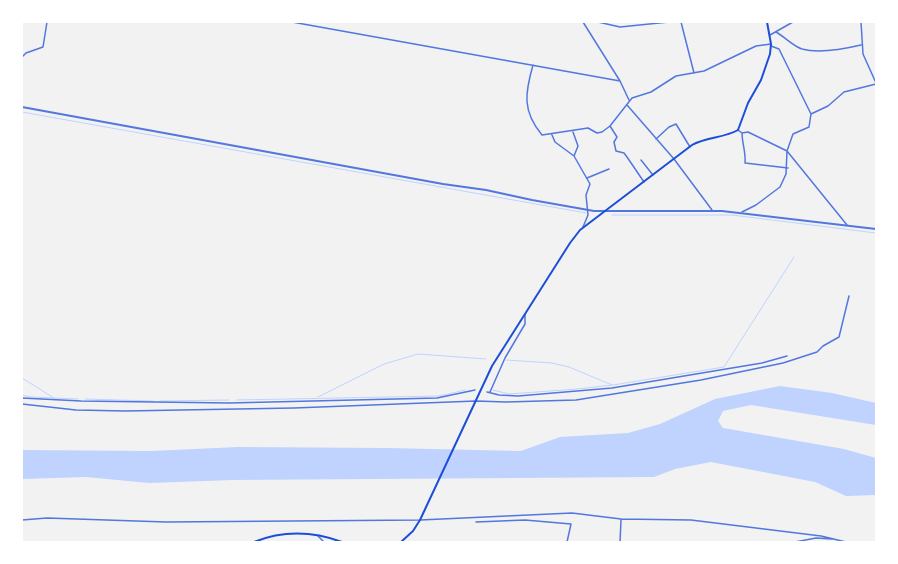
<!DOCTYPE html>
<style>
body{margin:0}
#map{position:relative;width:898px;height:564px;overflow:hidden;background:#f2f2f2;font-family:Figtree,sans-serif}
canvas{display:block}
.frame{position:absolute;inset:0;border:23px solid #fff;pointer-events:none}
</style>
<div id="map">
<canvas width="898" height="564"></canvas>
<div class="frame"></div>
</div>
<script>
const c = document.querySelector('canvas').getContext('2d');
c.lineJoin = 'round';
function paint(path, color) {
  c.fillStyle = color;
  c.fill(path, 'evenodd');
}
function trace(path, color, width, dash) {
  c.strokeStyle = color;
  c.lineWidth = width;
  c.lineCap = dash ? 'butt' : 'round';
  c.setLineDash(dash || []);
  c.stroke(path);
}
paint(new Path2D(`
 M 780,386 L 832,393 L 876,403 L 876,425 L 751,405 L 723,411 L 718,421 L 723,428 L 844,449 L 876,458 L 876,495 L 846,496 L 815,482 L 711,462 L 675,469 L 654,477 L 233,480 L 149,483 L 86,477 L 22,479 L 22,450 L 151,451 L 238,447 L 387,448 L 521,451 L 560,437 L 628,433 L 660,424 L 715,399 Z`), '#bfd3fe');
trace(new Path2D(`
 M 22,112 L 586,213
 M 612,215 L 732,215 L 876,233
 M 506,360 L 552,363 L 569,367 L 612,385
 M 22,378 L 54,398
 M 493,390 L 509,394 L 577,389 L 613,385 L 724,367 L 794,257
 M 22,395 L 31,397 L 78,399
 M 318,397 L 384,364 L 418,354 L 486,359
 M 85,399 L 153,401
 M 237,400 L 439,396 L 465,390
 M 160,401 L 229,400`), '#bfd3fe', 1);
trace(new Path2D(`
 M 292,22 L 620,81
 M 583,22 L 620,81 L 629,100
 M 598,22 L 620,27 L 669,22
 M 681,22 L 694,73
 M 861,22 L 863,54 L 876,83
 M 776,32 C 785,37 793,46 802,49 C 820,54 844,49 861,45
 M 770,35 L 793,22
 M 771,46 L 779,49 L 811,114
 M 22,57 L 26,53 L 43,47 L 47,22
 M 533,65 C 525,93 522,111 542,135 L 588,128 L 597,133 L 602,132 L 610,126 L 632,98 L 651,92 L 676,76 L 704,71 L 756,46 L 771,44
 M 627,105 L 674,159 L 712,210
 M 610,126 L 617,137 L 614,142 L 616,151 L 624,153 L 627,157 L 644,182
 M 738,130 L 742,133 L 748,132 L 787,151 L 847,225
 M 573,132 L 578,146 L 574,156 L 590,184 L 586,195 L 588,215 L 583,227
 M 742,133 C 742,143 746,152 745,163 L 788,168
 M 552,135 L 555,142 L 574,156
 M 656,139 L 669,127 L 676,124 L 690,147
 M 641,160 L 653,175
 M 587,178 L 609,169
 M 742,212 L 756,205 L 780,187 L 786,174 L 787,151 L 793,134 L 809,127 L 811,114 L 828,106 L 844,92 L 876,84
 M 487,392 L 499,395 L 518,396 L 612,388 L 762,363 L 787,356
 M 490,392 L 505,358 L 525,324 L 525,314
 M 22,398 L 81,401 L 229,403 L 437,398 L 475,390
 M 22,404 L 76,410 L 125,411 L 294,408 L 476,401 L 506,402 L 576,400 L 701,380 L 783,363 L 817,352 L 823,346 L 839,337 L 849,296
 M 22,520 L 47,518 L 166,522 L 420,520 L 572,513 L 621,519 L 691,520 L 821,536 L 846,542
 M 476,522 L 525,520 L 571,524 L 567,542
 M 318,536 L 324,542
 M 620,542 L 621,520
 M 795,542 L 816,538 L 832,539`), '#5277de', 1.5);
trace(new Path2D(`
 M 22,107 L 443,184 L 486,190 L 532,200 L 594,211 L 722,211 L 876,229`), '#5277de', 2);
trace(new Path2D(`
 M 254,542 C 284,530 312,531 342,542
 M 401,542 L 413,531 L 420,520 L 492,366 L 570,243 L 580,230 L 692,145 C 706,137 724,138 738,130 L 748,103 L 761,80 L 770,54 L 771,44 L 767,22`), '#1d4ed8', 2);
</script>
